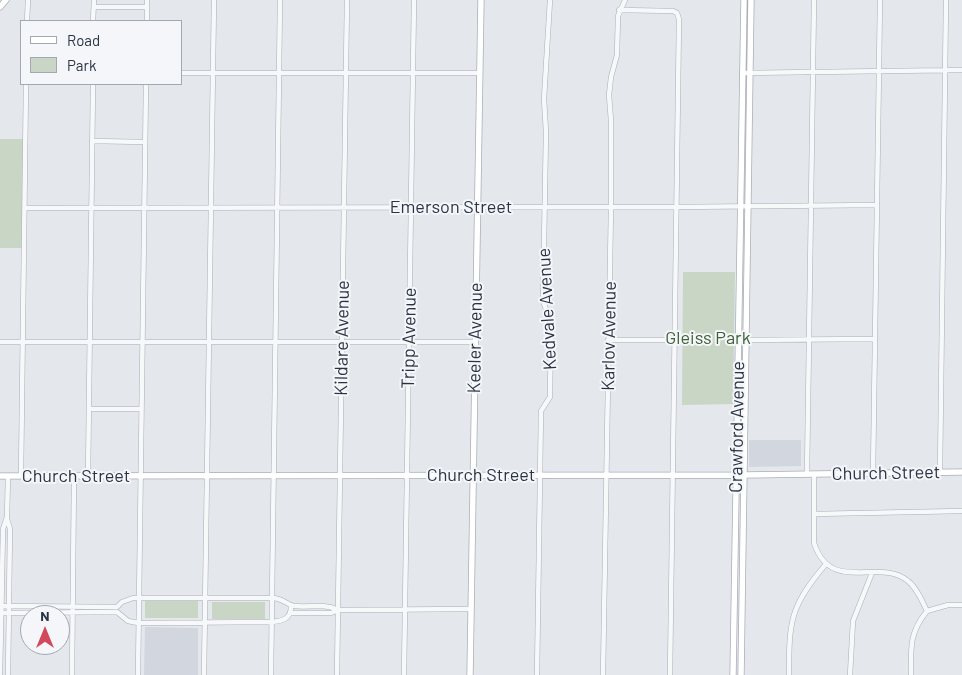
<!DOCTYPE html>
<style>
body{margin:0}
#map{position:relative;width:962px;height:675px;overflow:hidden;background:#e4e7ec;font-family:Barlow,sans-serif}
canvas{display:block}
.legend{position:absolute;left:20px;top:20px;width:162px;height:65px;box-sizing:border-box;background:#f4f6f9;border:1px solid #a4a8b1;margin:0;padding:6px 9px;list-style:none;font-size:15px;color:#2b3445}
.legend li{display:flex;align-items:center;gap:10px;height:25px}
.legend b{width:25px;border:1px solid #a4a8b1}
.north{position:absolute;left:20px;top:605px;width:50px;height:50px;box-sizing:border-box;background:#f4f6f9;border:1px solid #a4a8b1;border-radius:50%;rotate:0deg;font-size:14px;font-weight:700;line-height:20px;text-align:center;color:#2b3445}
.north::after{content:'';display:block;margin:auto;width:18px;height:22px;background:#d1495b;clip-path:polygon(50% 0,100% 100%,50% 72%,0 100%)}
</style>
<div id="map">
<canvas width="962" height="675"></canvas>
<ul class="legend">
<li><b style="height:6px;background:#fff"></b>Road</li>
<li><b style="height:14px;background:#c9d6c5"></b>Park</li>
</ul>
<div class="north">N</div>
</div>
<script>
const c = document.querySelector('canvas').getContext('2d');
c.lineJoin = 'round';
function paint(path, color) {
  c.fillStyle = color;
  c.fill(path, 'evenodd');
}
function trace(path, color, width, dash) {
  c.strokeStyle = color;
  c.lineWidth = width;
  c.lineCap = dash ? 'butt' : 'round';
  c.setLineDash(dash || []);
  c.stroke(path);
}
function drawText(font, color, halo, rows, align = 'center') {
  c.font = font + ' Barlow,sans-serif';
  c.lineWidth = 4;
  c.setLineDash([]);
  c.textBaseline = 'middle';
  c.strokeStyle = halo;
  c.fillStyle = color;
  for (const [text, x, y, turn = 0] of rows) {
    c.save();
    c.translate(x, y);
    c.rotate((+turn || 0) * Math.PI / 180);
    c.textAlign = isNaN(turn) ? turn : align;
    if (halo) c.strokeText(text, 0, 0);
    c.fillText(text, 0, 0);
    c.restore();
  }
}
paint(new Path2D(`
 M 749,440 L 801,440 L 801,466 L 749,467 Z
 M 145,627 L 198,628 L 198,675 L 144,675 Z`), '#d2d6de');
paint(new Path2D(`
 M 0,139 L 25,139 L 23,248 L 0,248 Z
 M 683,272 L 735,272 L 733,404 L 682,405 Z
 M 145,601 L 198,601 L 198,618 L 145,618 Z
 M 212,602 L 265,602 L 265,619 L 212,619 Z`), '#c9d6c5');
const street = new Path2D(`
 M 94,7 L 147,7
 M 619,10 L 673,11 L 677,13 L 679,19 L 670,675
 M 27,21 L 28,0
 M 93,21 L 94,0
 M 147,21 L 147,0
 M 181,73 L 479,73
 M 742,73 L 962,70
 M 92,141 L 145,142
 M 25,208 L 677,207 L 877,205
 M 608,340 L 675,340
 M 739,340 L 874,339
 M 0,342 L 475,342
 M 89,409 L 141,409
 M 940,472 L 946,0
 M 873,473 L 880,0
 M 807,474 L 814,0
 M 814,474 L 814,543 C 831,595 879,557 908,581 C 917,588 922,601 927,611
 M 21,476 L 26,84
 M 88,476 L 93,84
 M 814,514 L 962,511
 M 7,519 L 10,529 L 8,675
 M 0,606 L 117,607 L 122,602 L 133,598 L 272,598 C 283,598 287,605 294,606 C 309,608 324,603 338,610
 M 927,611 L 948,605 L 962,605
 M 0,613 L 117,612 L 128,621 L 138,623 L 271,622 C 283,621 291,619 291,606
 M 291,613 L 331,613 L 338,610 L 471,609
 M 0,675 L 3,529 L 7,517 L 8,476
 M 72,675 L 74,476
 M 138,675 L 146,84
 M 204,675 L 214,0
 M 271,675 L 280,0
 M 337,675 L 347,0
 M 404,675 L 414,0
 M 537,675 L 541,411 L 550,397 L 551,323 L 543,301 L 546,132 L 544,99 L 550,0
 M 603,675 L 611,207 L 611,121 L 609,95 L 611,77 L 617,55 L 618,16 L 625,0
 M 789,675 C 789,621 790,606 826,564
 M 850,675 L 853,621 L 872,573
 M 911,675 C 911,648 909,633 927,611`);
const secondary = new Path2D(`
 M 0,7 L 6,0
 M 0,476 L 744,475 L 962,472
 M 470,675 L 481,0
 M 733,675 L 744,0
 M 741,675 L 751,0`);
trace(street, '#a9aeb7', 5.5);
trace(secondary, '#a9aeb7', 7);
trace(street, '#f7f8fa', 4.5);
trace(secondary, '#fff', 5.5);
drawText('18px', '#2b3445', '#f4f6f9', [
 ["Emerson Street",451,207],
 ["Kedvale Avenue",547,309,-93],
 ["Karlov Avenue",609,336,-89],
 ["Kildare Avenue",342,338,-89],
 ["Tripp Avenue",409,338,-89],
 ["Keeler Avenue",475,338,-89],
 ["Crawford Avenue",737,427,-89],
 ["Church Street",886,473,-1],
 ["Church Street",481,475],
 ["Church Street",76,476]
]);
drawText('18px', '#3f6138', '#f4f6f9', [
 ["Gleiss Park",708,338]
]);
</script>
